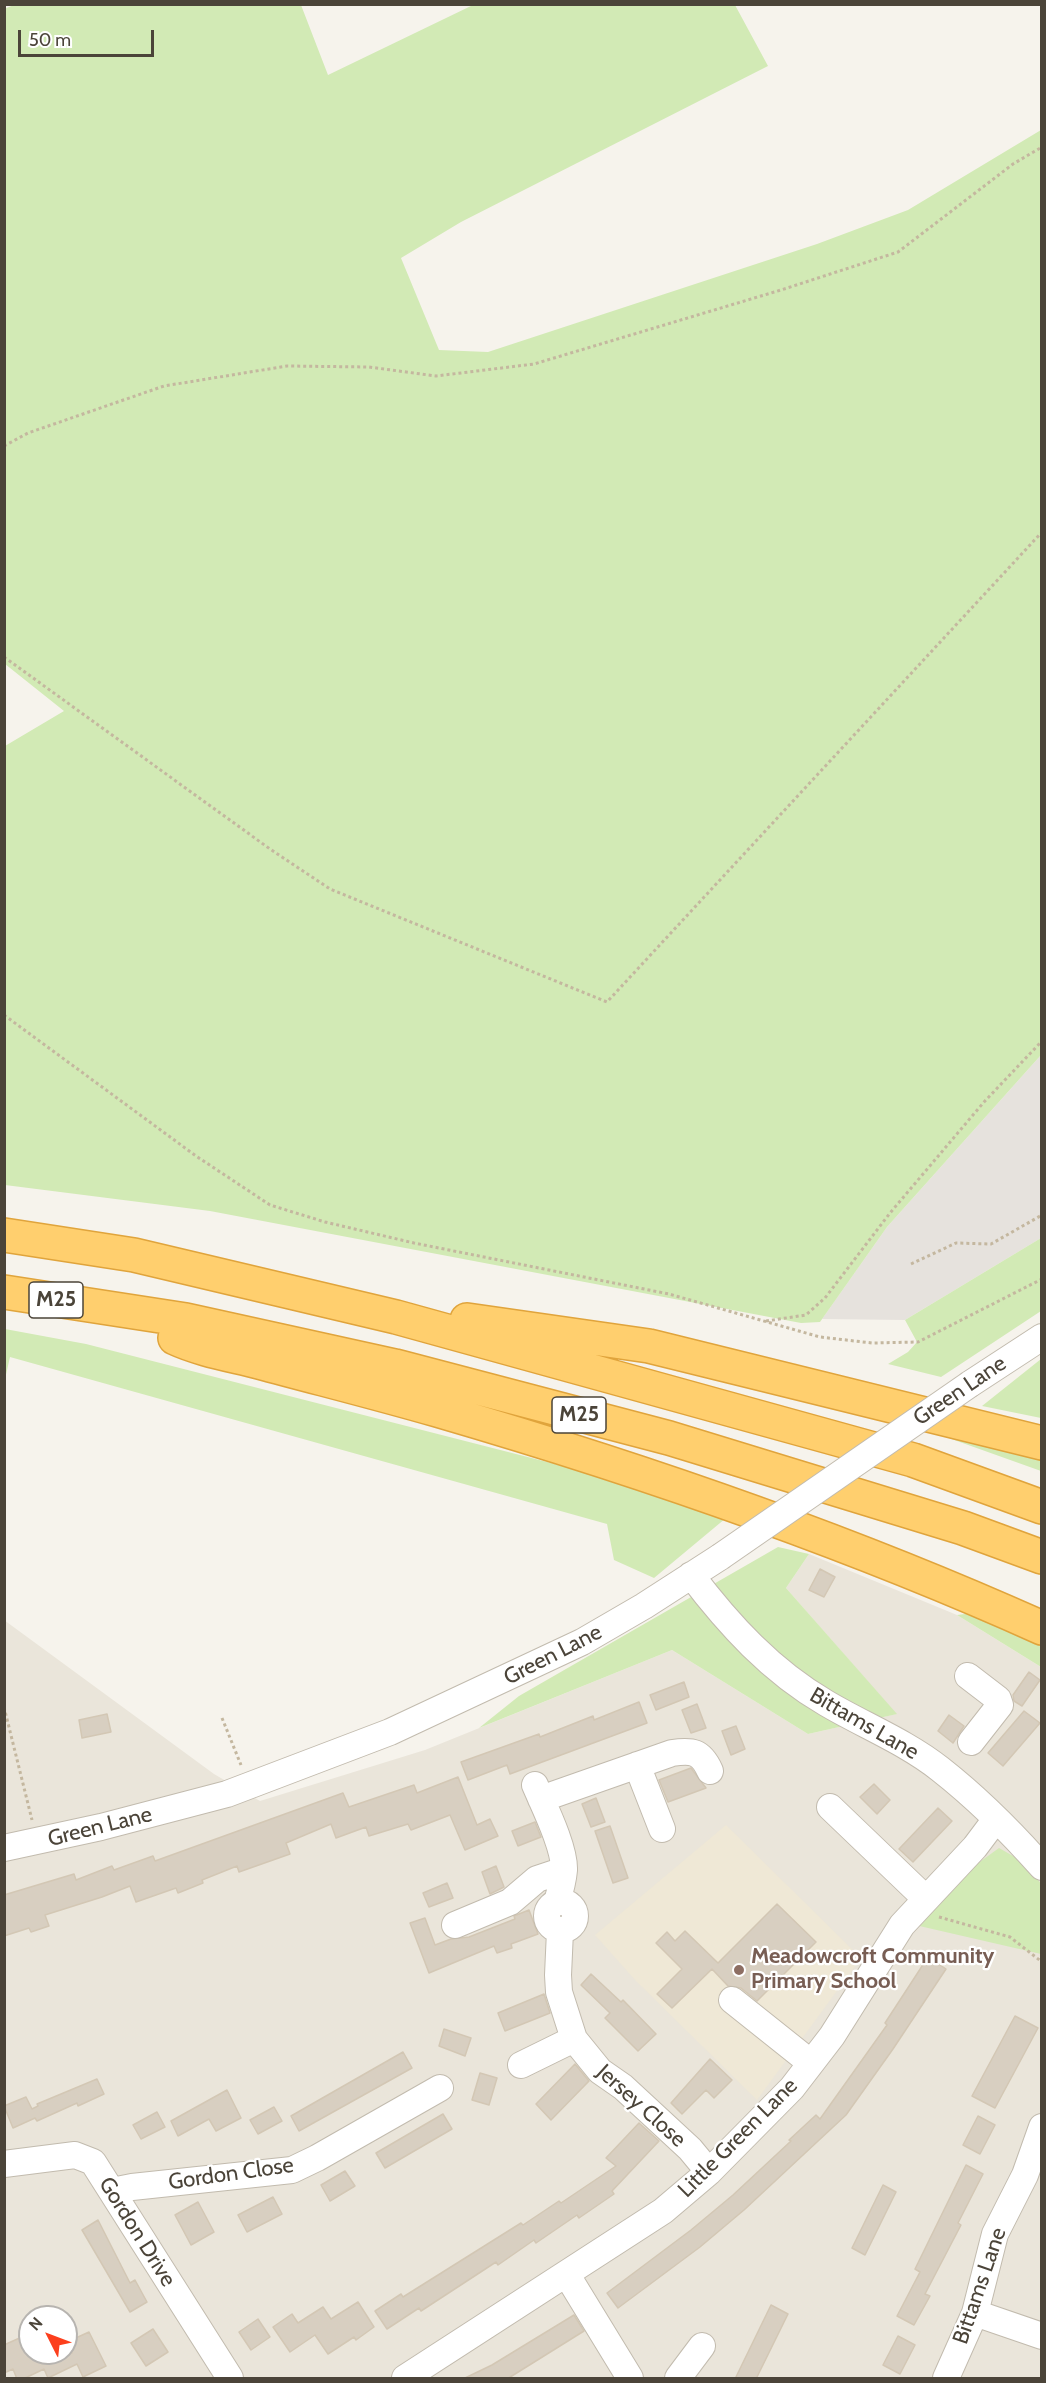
<!DOCTYPE html>
<style>
body{margin:0}
#map{position:relative;width:1046px;height:2383px;overflow:hidden;background:#f6f3ec;font-family:Cabin,sans-serif}
canvas{display:block}
.frame{position:absolute;inset:0;border:6px solid #4b4439;pointer-events:none}
.north{position:absolute;left:18px;top:2305px;width:60px;height:60px;box-sizing:border-box;background:#fff;border:2px solid #b7b4b0;border-radius:50%;rotate:312deg;font-size:16px;font-weight:700;line-height:24px;text-align:center;color:#4b4439}
.north::after{content:'';display:block;margin:auto;width:21px;height:27px;background:#fc3f1d;clip-path:polygon(50% 0,100% 100%,50% 72%,0 100%)}
.scale{position:absolute;left:18px;top:30px;width:136px;height:27px;box-sizing:border-box;border:3px solid #4b4439;border-top:0;padding-left:8px;font-size:18px;line-height:21px;white-space:nowrap;color:#4b4439;-webkit-text-stroke:4px #fff;paint-order:stroke}
</style>
<div id="map">
<canvas width="1046" height="2383"></canvas>
<div class="frame"></div>
<div class="north">N</div>
<div class="scale">50 m</div>
</div>
<script>
const c = document.querySelector('canvas').getContext('2d');
c.lineJoin = 'round';
function paint(path, color) {
  c.fillStyle = color;
  c.fill(path, 'evenodd');
}
function trace(path, color, width, dash) {
  c.strokeStyle = color;
  c.lineWidth = width;
  c.lineCap = dash ? 'butt' : 'round';
  c.setLineDash(dash || []);
  c.stroke(path);
}
function drawText(font, color, halo, rows, align = 'center') {
  c.font = font + ' Cabin,sans-serif';
  c.lineWidth = 4.5;
  c.setLineDash([]);
  c.textBaseline = 'middle';
  c.strokeStyle = halo;
  c.fillStyle = color;
  for (const [text, x, y, turn = 0] of rows) {
    c.save();
    c.translate(x, y);
    c.rotate((+turn || 0) * Math.PI / 180);
    c.textAlign = isNaN(turn) ? turn : align;
    if (halo) c.strokeText(text, 0, 0);
    c.fillText(text, 0, 0);
    c.restore();
  }
}
paint(new Path2D(`
 M 809,1554 L 957,1615 L 1041,1667 L 1041,2378 L 5,2378 L 4,1620 L 214,1774 L 260,1801 L 425,1750 L 672,1650 L 808,1734 L 896,1714 L 786,1588 ZM 30,2317 L 66,2317 L 66,2353 L 30,2353 Z`), '#eae5da');
paint(new Path2D(`
 M 1041,1055 L 1041,1238 L 905,1320 L 822,1319 L 887,1227 Z`), '#e6e2dd');
paint(new Path2D(`
 M 726,1825 L 861,1958 L 757,2100 L 636,1981 L 595,1935 Z`), '#efe8d6');
paint(new Path2D(`
 M 14,5 L 301,5 L 328,75 L 473,5 L 735,5 L 768,66 L 461,222 L 401,258 L 439,350 L 488,352 L 817,244 L 908,210 L 1041,130 L 1041,1055 L 887,1227 L 820,1322 L 801,1323 L 210,1211 L 5,1185 L 5,746 L 64,711 L 5,664 L 4,9 Z
 M 1041,1238 L 1041,1311 L 941,1377 L 888,1364 L 908,1352 L 917,1342 L 905,1320 Z
 M 5,1329 L 86,1344 L 641,1486 L 726,1518 L 654,1578 L 614,1560 L 607,1524 L 10,1357 L 5,1379 Z
 M 1041,1359 L 1041,1418 L 982,1406 L 1036,1363 Z
 M 943,1436 L 1041,1456 L 1041,1471 Z
 M 778,1547 L 809,1554 L 786,1588 L 897,1714 L 808,1734 L 672,1650 L 479,1728 L 519,1696 Z
 M 973,1613 L 1041,1645 L 1041,1667 L 957,1615 Z
 M 999,1848 L 1027,1864 L 1041,1884 L 1041,1954 L 915,1925 L 952,1882 Z`), '#d2eab5');
const building = new Path2D(`
 M 820,1569 L 835,1577 L 824,1597 L 809,1590 Z
 M 1029,1672 L 1040,1680 L 1022,1706 L 1014,1701 L 1013,1695 Z
 M 684,1682 L 689,1697 L 656,1710 L 650,1695 Z
 M 639,1702 L 647,1723 L 510,1774 L 507,1765 L 468,1780 L 461,1762 L 539,1734 L 540,1737 L 593,1716 L 594,1720 Z
 M 697,1704 L 706,1728 L 691,1733 L 682,1710 Z
 M 1024,1711 L 1040,1723 L 1003,1766 L 988,1753 Z
 M 107,1714 L 111,1732 L 82,1738 L 79,1720 Z
 M 949,1715 L 964,1726 L 953,1743 L 938,1731 Z
 M 736,1726 L 745,1749 L 731,1755 L 722,1731 Z
 M 691,1768 L 706,1788 L 668,1802 L 659,1780 Z
 M 458,1777 L 477,1825 L 490,1819 L 498,1836 L 465,1850 L 450,1815 L 411,1830 L 408,1824 L 369,1836 L 366,1827 L 336,1838 L 331,1824 L 286,1843 L 290,1854 L 239,1872 L 237,1866 L 202,1880 L 203,1883 L 178,1893 L 176,1888 L 136,1902 L 130,1886 L 102,1897 L 45,1915 L 49,1926 L 31,1932 L 29,1928 L 4,1936 L 4,1895 L 74,1874 L 76,1880 L 112,1866 L 114,1870 L 153,1856 L 155,1861 L 343,1793 L 349,1807 L 414,1785 L 417,1793 Z
 M 874,1784 L 890,1800 L 877,1814 L 860,1797 Z
 M 596,1798 L 605,1822 L 591,1827 L 582,1804 Z
 M 938,1808 L 952,1821 L 913,1862 L 899,1849 Z
 M 535,1822 L 541,1837 L 518,1846 L 512,1831 Z
 M 610,1826 L 628,1878 L 613,1883 L 595,1831 Z
 M 496,1866 L 504,1887 L 490,1894 L 482,1872 Z
 M 447,1883 L 453,1898 L 429,1907 L 423,1893 Z
 M 777,1904 L 816,1942 L 757,2001 L 741,1988 L 728,1986 L 712,1969 L 672,2008 L 657,1994 L 682,1969 L 656,1943 L 667,1932 L 675,1941 L 685,1931 L 718,1963 Z
 M 529,1910 L 538,1934 L 511,1944 L 512,1948 L 497,1953 L 494,1946 L 429,1973 L 410,1923 L 425,1918 L 435,1945 L 451,1939 L 469,1937 L 515,1919 L 514,1916 Z
 M 928,1957 L 946,1969 L 893,2049 L 846,2115 L 744,2210 L 700,2247 L 618,2308 L 607,2293 L 691,2230 L 733,2195 L 791,2141 L 789,2140 L 816,2115 L 820,2119 L 887,2025 L 885,2023 Z
 M 591,1974 L 621,2002 L 623,2000 L 656,2034 L 638,2051 L 605,2018 L 610,2013 L 581,1985 Z
 M 544,1994 L 550,2013 L 505,2031 L 498,2013 Z
 M 1015,2016 L 1038,2028 L 995,2108 L 972,2096 Z
 M 444,2029 L 471,2038 L 465,2056 L 439,2046 Z
 M 403,2052 L 412,2068 L 299,2131 L 291,2116 Z
 M 710,2059 L 732,2080 L 714,2098 L 706,2090 L 682,2114 L 671,2103 Z
 M 575,2064 L 589,2081 L 551,2120 L 536,2104 Z
 M 480,2073 L 497,2078 L 489,2105 L 472,2100 Z
 M 97,2079 L 104,2094 L 78,2106 L 77,2103 L 37,2121 L 35,2118 L 13,2128 L 4,2106 L 26,2097 L 32,2109 L 38,2106 L 37,2104 Z
 M 227,2090 L 241,2118 L 216,2131 L 209,2119 L 178,2136 L 171,2121 Z
 M 274,2107 L 282,2121 L 258,2134 L 250,2120 Z
 M 157,2112 L 165,2127 L 141,2139 L 133,2125 Z
 M 443,2114 L 452,2129 L 385,2168 L 376,2153 Z
 M 978,2116 L 995,2125 L 980,2154 L 963,2145 Z
 M 639,2123 L 659,2141 L 612,2191 L 614,2194 L 579,2218 L 577,2215 L 536,2243 L 534,2240 L 498,2265 L 496,2262 L 421,2311 L 419,2308 L 387,2329 L 375,2311 L 401,2294 L 403,2297 L 521,2223 L 523,2225 L 559,2201 L 561,2203 L 616,2166 L 606,2158 Z
 M 966,2165 L 983,2174 L 958,2223 L 961,2225 L 925,2294 L 930,2296 L 914,2325 L 897,2316 L 920,2272 L 915,2269 Z
 M 345,2171 L 355,2186 L 330,2201 L 321,2185 Z
 M 883,2185 L 896,2192 L 865,2255 L 852,2248 Z
 M 273,2197 L 282,2214 L 247,2232 L 238,2215 Z
 M 198,2202 L 214,2232 L 191,2245 L 175,2215 Z
 M 98,2220 L 130,2283 L 135,2280 L 147,2302 L 130,2312 L 82,2230 Z
 M 358,2302 L 374,2327 L 356,2340 L 354,2337 L 328,2354 L 315,2335 L 290,2352 L 273,2327 L 292,2314 L 298,2323 L 323,2307 L 331,2319 Z
 M 771,2305 L 788,2314 L 756,2379 L 735,2379 Z
 M 574,2315 L 584,2331 L 507,2379 L 463,2379 L 492,2365 Z
 M 258,2319 L 270,2337 L 251,2350 L 239,2332 Z
 M 153,2329 L 168,2352 L 146,2366 L 131,2343 Z
 M 89,2332 L 106,2366 L 83,2377 L 77,2364 L 48,2378 L 44,2369 L 23,2379 L 17,2379 L 13,2369 L 4,2373 L 4,2345 L 24,2336 L 30,2353 L 72,2353 L 67,2342 Z
 M 898,2336 L 915,2345 L 900,2374 L 883,2365 Z`);
paint(building, '#d8cfc1');
trace(building, '#d3c7b4', 1.5);
const minor = new Path2D(`
 M 970,1384 L 1042,1337
 M 691,1575 C 729,1625 771,1671 826,1703 C 863,1725 906,1742 940,1769 C 977,1798 1011,1832 1042,1867
 M 968,1676 L 998,1699 L 1000,1705 L 971,1742
 M 637,1765 L 662,1829
 M 535,1785 C 544,1806 565,1848 564,1870 C 563,1881 560,1892 557,1902
 M 541,1799 L 672,1753 C 692,1750 701,1751 710,1771
 M 830,1807 L 925,1898
 M 4,1848 L 101,1827 L 227,1794 L 390,1732 L 582,1642 L 644,1606 L 720,1557
 M547 1916a14 14 0 1 1 28 0a14 14 0 1 1-28 0Z
 M 455,1925 L 510,1902 L 537,1879 L 564,1870
 M 560,1931 L 558,1975 L 559,1992 L 574,2039 L 600,2071 L 623,2087 L 690,2149 L 709,2172
 M 732,2000 L 811,2063
 M 521,2065 L 574,2039
 M 4,2164 L 75,2155 L 93,2162 L 230,2378
 M 112,2191 L 132,2187 L 292,2170 L 317,2158 L 440,2088
 M 567,2275 L 630,2378
 M 975,2313 L 1042,2336
 M 405,2378 L 663,2211 L 709,2172 L 792,2088 L 832,2036 L 902,1925 L 975,1847 L 996,1819
 M 678,2378 L 702,2346
 M 946,2378 L 975,2313 L 995,2234 L 1025,2175 L 1042,2127`);
const highway = new Path2D(`
 M 4,1235 L 134,1255 L 396,1317 L 913,1460 L 1042,1507
 M 4,1292 L 186,1320 L 395,1366 L 669,1438 L 963,1528 L 1042,1557
 M 467,1320 L 649,1346 L 1042,1443
 M 175,1338 C 201,1350 232,1355 259,1362 C 318,1378 378,1393 437,1410 C 643,1470 846,1540 1042,1628`);
trace(minor, '#c2bbae', 28);
trace(highway, '#e0a43c', 36);
trace(new Path2D(`
 M 4,446 L 28,433 L 164,386 L 287,366 L 369,367 L 436,376 L 534,364 L 781,290 L 898,252 L 1013,164 L 1042,147
 M 4,657 L 270,849 L 330,889 L 607,1002 L 1042,532
 M 4,1015 L 196,1156 L 270,1205 L 325,1222 L 414,1243 L 669,1294 L 820,1337 L 872,1343 L 918,1342 L 1042,1279
 M 911,1264 L 956,1243 L 991,1244 L 1042,1215
 M 766,1321 L 806,1315 L 825,1298 L 890,1213 L 984,1102 L 1042,1041
 M 4,1707 L 32,1820
 M 222,1718 L 241,1765
 M 939,1917 L 1010,1937 L 1042,1962`), '#c4b79f', 3, [3, 3]);
trace(minor, '#fff', 26);
trace(highway, '#ffcf6e', 33);
const minorBridge = new Path2D(`
 M 720,1557 L 970,1384`);
trace(minorBridge, '#c2bbae', 28, []);
trace(minorBridge, '#fff', 26);
for (const [x, y, r, color] of [
 [739,1970,6,"#8d6e63"]
]) {
  const dot = new Path2D();
  dot.arc(x, y, r, 0, 2 * Math.PI);
  c.fillStyle = color;
  c.fill(dot);
  trace(dot, '#fff', 2);
}
for (const [x, y, w] of [
 [56,1300,54],
 [579,1415,54]
]) {
  const box = new Path2D();
  box.roundRect(x - w / 2, y - 18, w, 36, 4.5);
  c.fillStyle = '#fff';
  c.fill(box);
  trace(box, '#4b4439', 1.5);
}
drawText('bold 21px', '#4b4439', null, [
 ["M25",56,1300],
 ["M25",579,1415]
]);
drawText('22px', '#4b4439', '#fff', [
 ["Green Lane",960,1391,-34],
 ["Green Lane",553,1655,-27],
 ["Bittams Lane",864,1724,30],
 ["Green Lane",100,1827,-14],
 ["Jersey Close",641,2106,42],
 ["Little Green Lane",738,2138,-45],
 ["Gordon Close",231,2174,-8],
 ["Gordon Drive",137,2232,58],
 ["Bittams Lane",980,2286,-71]
]);
drawText('bold 22px', '#785e54', '#fff', [
 ["Meadowcroft Community",751,1957],
 ["Primary School",751,1982]
], 'left');
</script>
